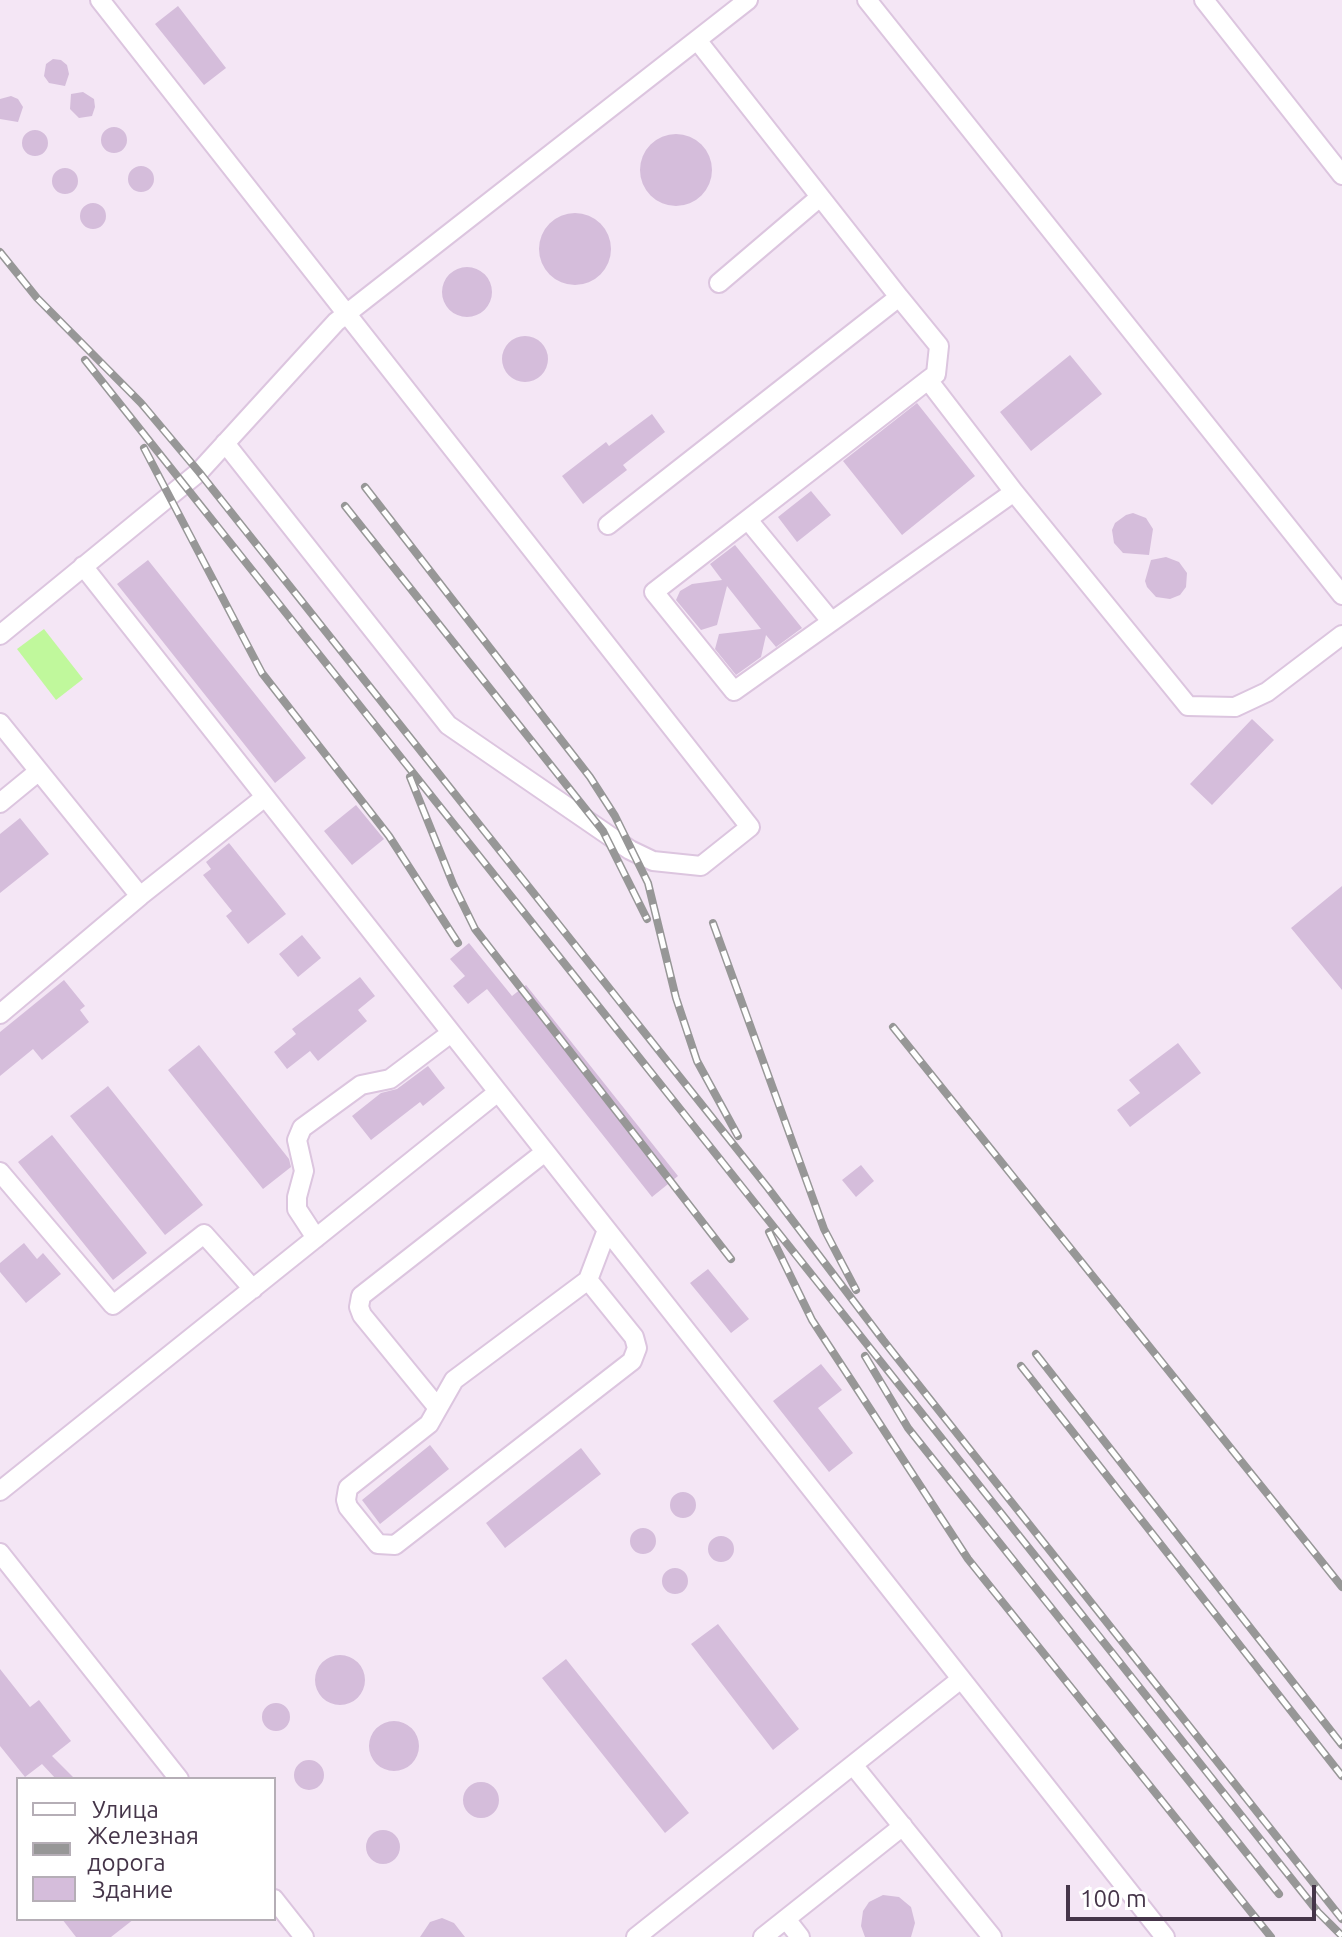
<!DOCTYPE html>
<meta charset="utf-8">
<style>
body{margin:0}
#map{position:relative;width:1342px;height:1937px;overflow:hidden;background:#f4e6f5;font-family:Ubuntu,sans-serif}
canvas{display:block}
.legend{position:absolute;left:16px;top:1777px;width:260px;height:144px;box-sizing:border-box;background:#fff;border:2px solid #b5aeb6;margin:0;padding:10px 14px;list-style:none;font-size:24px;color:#453549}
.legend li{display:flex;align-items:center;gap:16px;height:40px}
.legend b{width:40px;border:2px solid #b5aeb6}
.scale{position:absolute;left:1066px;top:1885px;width:250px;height:36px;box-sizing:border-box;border:4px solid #453549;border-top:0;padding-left:10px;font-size:24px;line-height:28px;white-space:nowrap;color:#453549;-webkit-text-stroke:6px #fff;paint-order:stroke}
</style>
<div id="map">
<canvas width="1342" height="1937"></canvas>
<ul class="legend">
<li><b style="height:10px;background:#fff"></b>Улица</li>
<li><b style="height:10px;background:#979797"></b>Железная дорога</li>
<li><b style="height:22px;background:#d5bddb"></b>Здание</li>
</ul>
<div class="scale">100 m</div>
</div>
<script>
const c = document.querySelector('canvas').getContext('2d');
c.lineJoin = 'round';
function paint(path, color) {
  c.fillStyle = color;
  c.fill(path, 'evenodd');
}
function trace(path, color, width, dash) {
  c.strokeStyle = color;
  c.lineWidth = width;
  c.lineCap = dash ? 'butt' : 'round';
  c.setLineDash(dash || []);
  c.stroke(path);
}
paint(new Path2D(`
 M 44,629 L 83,679 L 56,700 L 17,649 Z`), '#c0f89c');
paint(new Path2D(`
 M 178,6 L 226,68 L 204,85 L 155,24 Z
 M 53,59 L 61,60 L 67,65 L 69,74 L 65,86 L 49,83 L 44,76 L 46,64 Z
 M 83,92 L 94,99 L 95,107 L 92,116 L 79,118 L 70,109 L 71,94 Z
 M 11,96 L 18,99 L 23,107 L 18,122 L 0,119 L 0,99 Z
 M101 140a13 13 0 1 1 26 0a13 13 0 1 1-26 0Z
 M22 143a13 13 0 1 1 26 0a13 13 0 1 1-26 0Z
 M640 170a36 36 0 1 1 72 0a36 36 0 1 1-72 0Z
 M128 179a13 13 0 1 1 26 0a13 13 0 1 1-26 0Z
 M52 181a13 13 0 1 1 26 0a13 13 0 1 1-26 0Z
 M80 216a13 13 0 1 1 26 0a13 13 0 1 1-26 0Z
 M539 249a36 36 0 1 1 72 0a36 36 0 1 1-72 0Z
 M442 292a25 25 0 1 1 50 0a25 25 0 1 1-50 0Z
 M502 359a23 23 0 1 1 46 0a23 23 0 1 1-46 0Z
 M 1070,355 L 1102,394 L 1031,451 L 1000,412 Z
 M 917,403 L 975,476 L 902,535 L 843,461 Z
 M 652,414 L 665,432 L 623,465 L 627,470 L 583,504 L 562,476 L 606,442 L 609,446 Z
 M 811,491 L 831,515 L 797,542 L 778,517 Z
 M 1133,513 L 1146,518 L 1153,529 L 1149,555 L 1123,553 L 1114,543 L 1112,530 L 1115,523 L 1126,515 Z
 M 735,545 L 802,628 L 776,647 L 766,635 L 761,657 L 736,675 L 715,649 L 719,634 L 761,629 L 727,586 L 717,625 L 701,630 L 676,600 L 680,591 L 692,584 L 722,580 L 710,564 Z
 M 1166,557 L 1179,562 L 1187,573 L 1186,587 L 1180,595 L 1170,599 L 1156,597 L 1147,587 L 1145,581 L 1151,560 Z
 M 148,560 L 306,758 L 275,783 L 117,584 Z
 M 1252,719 L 1274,740 L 1212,805 L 1190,784 Z
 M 356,805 L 384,839 L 352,865 L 324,831 Z
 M 20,818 L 49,854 L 0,893 L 0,834 Z
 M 229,843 L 286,914 L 248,944 L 226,916 L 232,911 L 203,875 L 211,869 L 206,862 Z
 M 1342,886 L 1342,990 L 1291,928 Z
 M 302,935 L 321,958 L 298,977 L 279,954 Z
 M 469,943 L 512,996 L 526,985 L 678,1176 L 652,1197 L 487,989 L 468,1004 L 453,986 L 465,976 L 450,959 Z
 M 360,977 L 375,996 L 358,1010 L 367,1021 L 318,1061 L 310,1051 L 287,1069 L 274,1052 L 296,1034 L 292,1029 Z
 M 64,980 L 85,1006 L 80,1010 L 89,1022 L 42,1060 L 33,1049 L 0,1076 L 0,1032 Z
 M 1178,1043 L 1201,1073 L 1130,1127 L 1117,1110 L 1140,1093 L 1129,1080 Z
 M 199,1045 L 289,1159 L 291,1167 L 263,1189 L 168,1070 Z
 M 428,1066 L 445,1088 L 423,1106 L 420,1102 L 371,1140 L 352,1116 L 381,1093 L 397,1089 Z
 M 108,1086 L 203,1205 L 165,1235 L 70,1116 Z
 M 52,1135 L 147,1253 L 113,1280 L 18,1162 Z
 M 861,1165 L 874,1181 L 856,1197 L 842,1180 Z
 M 24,1243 L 37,1259 L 43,1253 L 61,1274 L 26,1303 L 0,1272 L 0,1263 Z
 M 708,1269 L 749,1319 L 731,1333 L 690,1283 Z
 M 821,1364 L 842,1390 L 818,1408 L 853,1453 L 829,1472 L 773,1401 Z
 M 430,1445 L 449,1469 L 380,1524 L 362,1500 Z
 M 581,1448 L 601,1474 L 505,1548 L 486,1523 Z
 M670 1505a13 13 0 1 1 26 0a13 13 0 1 1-26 0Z
 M630 1541a13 13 0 1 1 26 0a13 13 0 1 1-26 0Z
 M708 1549a13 13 0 1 1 26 0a13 13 0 1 1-26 0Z
 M662 1581a13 13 0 1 1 26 0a13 13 0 1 1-26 0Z
 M 718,1624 L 799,1729 L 773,1750 L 691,1644 Z
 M315 1680a25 25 0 1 1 50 0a25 25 0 1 1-50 0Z
 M 566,1659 L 689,1813 L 665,1833 L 542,1678 Z
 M 0,1669 L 30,1707 L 39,1700 L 71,1741 L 52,1756 L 75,1779 L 56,1779 L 42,1764 L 25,1777 L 0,1746 Z
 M262 1717a14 14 0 1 1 28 0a14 14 0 1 1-28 0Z
 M369 1746a25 25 0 1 1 50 0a25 25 0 1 1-50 0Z
 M294 1775a15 15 0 1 1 30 0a15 15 0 1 1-30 0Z
 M463 1800a18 18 0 1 1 36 0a18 18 0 1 1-36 0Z
 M366 1847a17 17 0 1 1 34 0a17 17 0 1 1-34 0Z
 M 883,1895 L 899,1897 L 911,1907 L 915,1923 L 911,1937 L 865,1937 L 861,1926 L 863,1911 L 869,1902 Z
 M 442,1918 L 454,1923 L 465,1937 L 420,1937 L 430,1922 Z
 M 62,1919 L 134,1919 L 111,1937 L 76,1937 Z`), '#d5bddb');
const minor = new Path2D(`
 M 100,0 L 750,827 L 701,866 L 653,861 L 630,850 L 448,725 L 225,443
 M 867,0 L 1342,595
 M 1204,0 L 1342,175
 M 719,283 L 820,197
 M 899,297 L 939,346 L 936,374 L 928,380 L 654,592 L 734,691 L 1014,492 L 928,380
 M 1014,492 L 1188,706 L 1235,707 L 1267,692 L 1342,635
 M 748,520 L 831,621
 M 608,525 L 899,297 L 697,40
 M 83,566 L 1165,1937
 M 0,635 L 199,472 L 336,322 L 748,0
 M 0,723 L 140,896 L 265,797
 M 0,803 L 39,771
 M 0,1014 L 140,896
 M 0,1172 L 113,1305 L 204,1234 L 253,1289
 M 316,1238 L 297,1209 L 297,1197 L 304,1171 L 297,1140 L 302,1128 L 361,1085 L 390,1079 L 451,1033
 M 588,1280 L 454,1380 L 429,1424 L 348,1488 L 346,1500 L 348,1507 L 378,1544 L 395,1545 L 632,1361 L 637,1348 L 634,1337 L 588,1280 L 607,1230
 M 438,1408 L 362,1315 L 359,1307 L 361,1296 L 545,1152
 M 0,1491 L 498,1092
 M 0,1553 L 179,1779
 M 853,1765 L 992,1937
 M 274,1899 L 304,1937
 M 786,1919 L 800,1937
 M 636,1937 L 961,1679
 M 763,1937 L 903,1826`);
trace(minor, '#dcc5df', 22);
trace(minor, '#fff', 18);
const rail = new Path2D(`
 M 0,252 L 37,298 L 141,403 L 199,472 L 768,1188 L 883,1340 L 1342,1919
 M 85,360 L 1318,1912 L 1342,1936
 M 144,448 L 262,673 L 389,836 L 458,943
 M 365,487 L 590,777 L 615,816 L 648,883 L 676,998 L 697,1061 L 738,1136
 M 345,506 L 603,831 L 647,919
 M 410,777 L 453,884 L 475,929 L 731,1259
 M 713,923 L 824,1229 L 856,1290
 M 893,1027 L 1342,1587
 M 769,1232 L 812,1320 L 968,1559 L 1271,1937
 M 1036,1354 L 1342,1745
 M 865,1356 L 908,1428 L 1279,1894
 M 1021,1366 L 1342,1776`);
trace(rail, '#979797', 8);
trace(rail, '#fff', 5, [15]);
</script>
